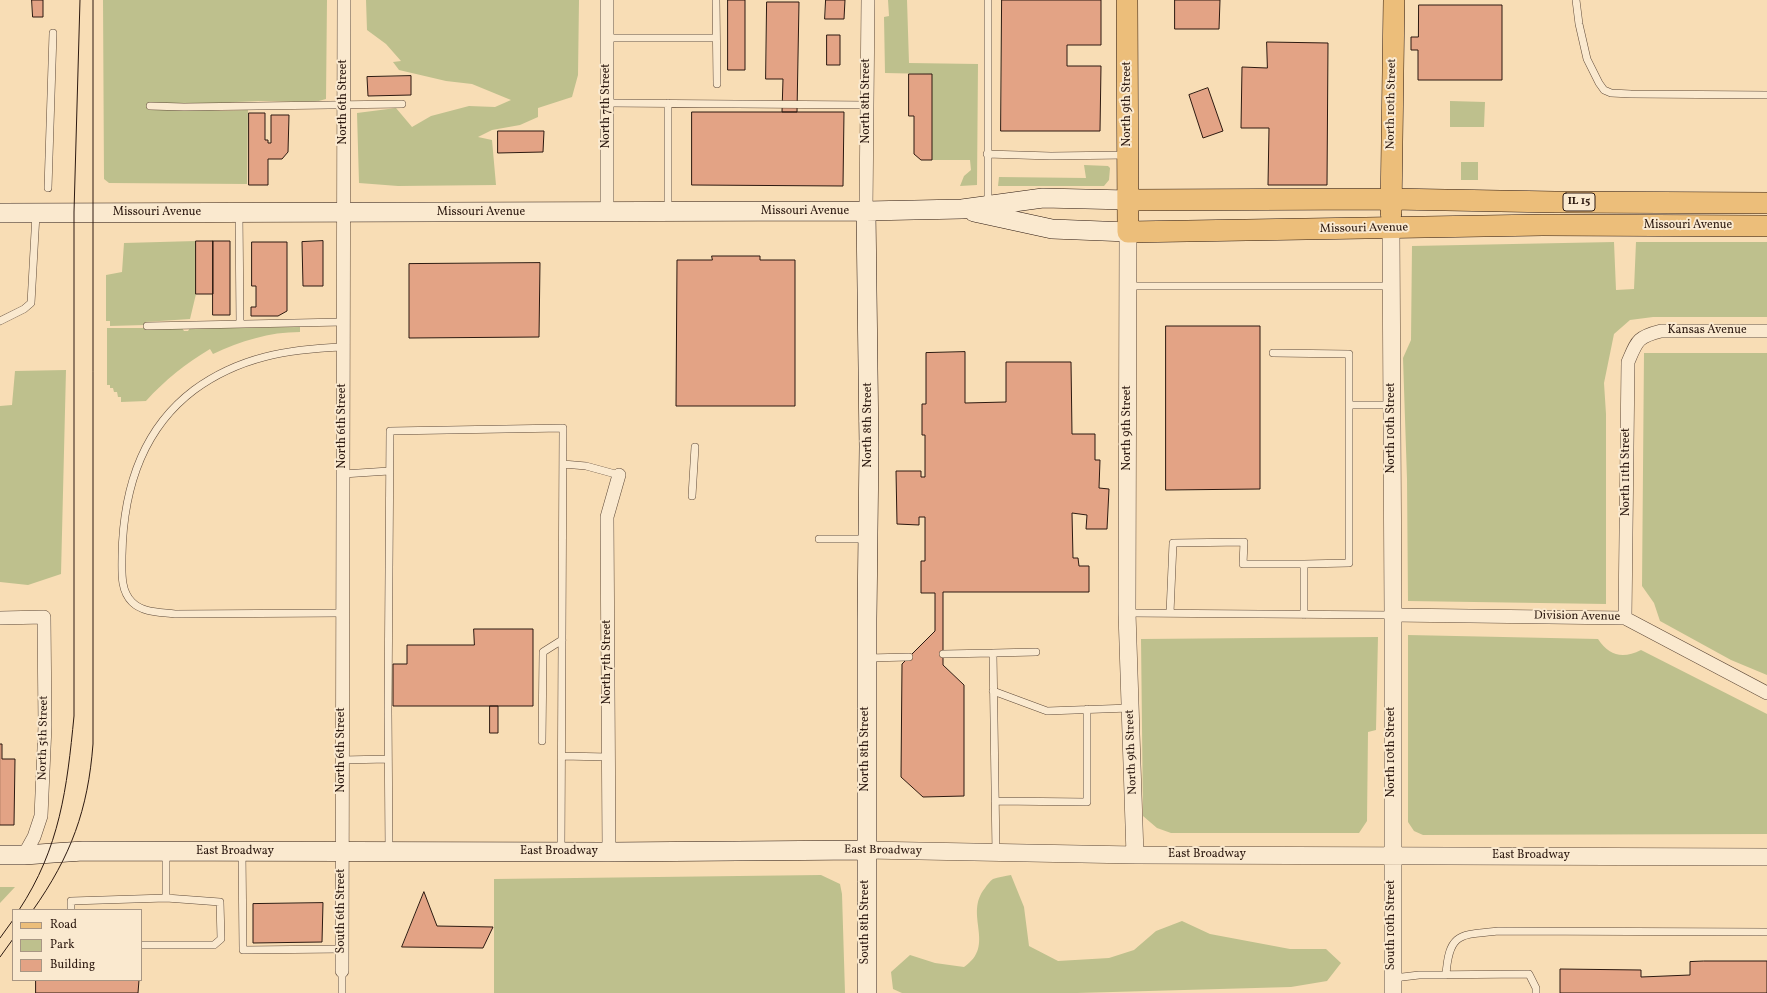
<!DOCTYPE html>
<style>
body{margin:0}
#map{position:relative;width:1767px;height:993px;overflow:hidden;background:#f8ddb5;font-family:Vollkorn,serif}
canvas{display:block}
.legend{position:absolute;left:12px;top:909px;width:130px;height:72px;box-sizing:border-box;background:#fae9cf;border:1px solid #a89683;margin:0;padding:5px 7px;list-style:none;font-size:12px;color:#2c1910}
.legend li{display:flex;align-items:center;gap:8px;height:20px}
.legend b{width:20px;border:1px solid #a89683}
</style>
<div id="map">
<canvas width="1767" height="993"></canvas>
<ul class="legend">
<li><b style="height:5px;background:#ecbe7a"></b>Road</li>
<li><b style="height:11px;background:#bec08d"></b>Park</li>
<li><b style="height:11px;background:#e3a385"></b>Building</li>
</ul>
</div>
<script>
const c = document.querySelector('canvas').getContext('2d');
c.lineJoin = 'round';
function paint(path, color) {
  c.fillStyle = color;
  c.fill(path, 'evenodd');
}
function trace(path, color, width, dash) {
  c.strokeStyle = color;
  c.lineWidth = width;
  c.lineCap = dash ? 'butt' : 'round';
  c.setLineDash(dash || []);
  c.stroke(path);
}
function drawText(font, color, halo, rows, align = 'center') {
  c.font = font + ' Vollkorn,serif';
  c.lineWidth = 4;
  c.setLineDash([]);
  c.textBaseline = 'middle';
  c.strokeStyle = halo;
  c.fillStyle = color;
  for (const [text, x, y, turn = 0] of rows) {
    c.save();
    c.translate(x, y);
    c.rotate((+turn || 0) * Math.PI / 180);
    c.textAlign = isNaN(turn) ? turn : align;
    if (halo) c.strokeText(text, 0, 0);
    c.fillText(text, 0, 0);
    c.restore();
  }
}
paint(new Path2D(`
 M 103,0 L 327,0 L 326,99 L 315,102 L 261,101 L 236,102 L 210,106 L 210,110 L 221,111 L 248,110 L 247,184 L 109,183 L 104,179 Z
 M 366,0 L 579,0 L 578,75 L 572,97 L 538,108 L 538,117 L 520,125 L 492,130 L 478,137 L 492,140 L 496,185 L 398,186 L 359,183 L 357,113 L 396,108 L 412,127 L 431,116 L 469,106 L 495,107 L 511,100 L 472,84 L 446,81 L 399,70 L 393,62 L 401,61 L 386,44 L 367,30 Z
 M 888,0 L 907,0 L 909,63 L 978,64 L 977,185 L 960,186 L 964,176 L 971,170 L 970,160 L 932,160 L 932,74 L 885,73 L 884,17 L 889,16 Z
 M 1450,101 L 1485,102 L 1484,127 L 1450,127 Z
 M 1461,162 L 1478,162 L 1478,180 L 1461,180 Z
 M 1084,165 L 1108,166 L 1110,168 L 1109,180 L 1104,186 L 998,186 L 999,177 L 1086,178 Z
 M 196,241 L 196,294 L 190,319 L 145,322 L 145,325 L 110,326 L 110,321 L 106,321 L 106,275 L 122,272 L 124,243 Z
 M 1614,242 L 1616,290 L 1634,289 L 1636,242 L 1767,242 L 1767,317 L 1653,317 L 1630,320 L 1614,334 L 1604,383 L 1606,414 L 1606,604 L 1408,601 L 1407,479 L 1403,358 L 1411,340 L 1412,246 Z
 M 300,327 L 300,332 C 269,332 241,341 213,354 L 210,349 C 185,364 165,380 146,401 L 121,402 L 121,397 L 118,397 L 117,392 L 114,392 L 113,388 L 110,388 L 110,385 L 107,385 L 107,328 L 182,328 L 184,331 L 188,331 L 190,328 Z
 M 1644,353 L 1767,353 L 1767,675 L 1731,660 L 1660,621 L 1654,603 L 1642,586 Z
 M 66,370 L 61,574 L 28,585 L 0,582 L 0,406 L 12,405 L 15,371 Z
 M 1408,635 L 1598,639 C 1609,656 1623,659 1641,650 L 1767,714 L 1767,834 L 1423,835 L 1414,831 L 1408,822 Z
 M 1378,637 L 1376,730 L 1368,732 L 1367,821 L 1359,833 L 1171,833 L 1157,828 L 1143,816 L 1141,639 Z
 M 821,875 L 840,884 L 842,894 L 845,993 L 494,993 L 494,879 Z
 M 1011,875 L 1024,907 L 1029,946 L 1058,961 L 1109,958 L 1134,950 L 1156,931 L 1182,921 L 1210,934 L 1290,949 L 1326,949 L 1341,963 L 1327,981 L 1291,987 L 1077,993 L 902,993 L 893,989 L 891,972 L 910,955 L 935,963 L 964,967 C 997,945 963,915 985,888 C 987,885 990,881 993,879 C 998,877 1006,876 1011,875 Z
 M 0,887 L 15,887 L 0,903 Z`), '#bec08d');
const building = new Path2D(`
 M 32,0 L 43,0 L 43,17 L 33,17 Z
 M 728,0 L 745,0 L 745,70 L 728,70 Z
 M 826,0 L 845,0 L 844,19 L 825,19 Z
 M 1002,0 L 1101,0 L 1101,45 L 1067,45 L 1067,66 L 1101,66 L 1100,131 L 1001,131 Z
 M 1175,0 L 1220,0 L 1219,29 L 1175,29 Z
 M 767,2 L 799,2 L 797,112 L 782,112 L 783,79 L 766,79 Z
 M 1419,5 L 1502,5 L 1502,80 L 1418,80 L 1418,50 L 1411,50 L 1411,37 L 1418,37 Z
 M 827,35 L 840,35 L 840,65 L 827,65 Z
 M 1267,42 L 1328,43 L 1327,185 L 1268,185 L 1269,128 L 1241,128 L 1242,67 L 1267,68 Z
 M 909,74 L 932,74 L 932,160 L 921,160 L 914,154 L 914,116 L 909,116 Z
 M 411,76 L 411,95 L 368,96 L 367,77 Z
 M 1208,88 L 1223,131 L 1203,138 L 1189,95 Z
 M 692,112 L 844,112 L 843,186 L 692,185 Z
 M 249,113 L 265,113 L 265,140 L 268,140 L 268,143 L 271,143 L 271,115 L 289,115 L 288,152 L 282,159 L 268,159 L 268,185 L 249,185 Z
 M 498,131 L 544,131 L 543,152 L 498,153 Z
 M 196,241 L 213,241 L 213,294 L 196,294 Z
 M 213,241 L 230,241 L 230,315 L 213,315 Z
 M 323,241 L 323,286 L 303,286 L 302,242 Z
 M 252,242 L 287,242 L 287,311 L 278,316 L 251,316 L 251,307 L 256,307 L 256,286 L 252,286 Z
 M 712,256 L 760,256 L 760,260 L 795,260 L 795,406 L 676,406 L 677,260 L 712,260 Z
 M 540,263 L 539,337 L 409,338 L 409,264 Z
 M 1166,326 L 1260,326 L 1260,489 L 1166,490 Z
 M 965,352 L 965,403 L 1006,402 L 1006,362 L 1071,362 L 1072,434 L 1095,434 L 1095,460 L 1100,460 L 1099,488 L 1109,489 L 1107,529 L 1086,529 L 1087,515 L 1072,513 L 1073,558 L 1078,558 L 1079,566 L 1089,566 L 1089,592 L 943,592 L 943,665 L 964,685 L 964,796 L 923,797 L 901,777 L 902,664 L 935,631 L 935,593 L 921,593 L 921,561 L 925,561 L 925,517 L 919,517 L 919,525 L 897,524 L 896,471 L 921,471 L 921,477 L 925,477 L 925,435 L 922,435 L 922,404 L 926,404 L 926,353 Z
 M 474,629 L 533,629 L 533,706 L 393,706 L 393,664 L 407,664 L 407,645 L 474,645 Z
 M 490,706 L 498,706 L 498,733 L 490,733 Z
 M 0,744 L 2,744 L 2,759 L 15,759 L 14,825 L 0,825 Z
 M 424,892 L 437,926 L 493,927 L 483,948 L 402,947 Z
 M 323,903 L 322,942 L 253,943 L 253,904 Z
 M 1704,961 L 1767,961 L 1767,993 L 1560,993 L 1560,969 L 1641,970 L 1641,977 L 1690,975 L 1690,962 Z
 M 36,980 L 139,980 L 138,993 L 36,993 Z`);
paint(building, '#e3a385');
trace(building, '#2c1910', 1);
const service = new Path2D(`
 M 716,0 L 717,84
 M 988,0 L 988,205
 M 1576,0 L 1579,24 L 1587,59 L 1599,83 L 1604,90 L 1611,93 L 1631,94 L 1767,95
 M 607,38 L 716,38
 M 607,103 L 867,105
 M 668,103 L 668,211
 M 150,106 L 184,107 L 402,104
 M 987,154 L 1051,156 L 1125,155
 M 48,188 L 53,33
 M 239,213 L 240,324
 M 1128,286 L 1391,286
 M 0,321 L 24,309 L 31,303 L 36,214
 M 147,326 L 343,322
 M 1273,353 L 1349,354 L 1349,405
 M 563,464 L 586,466 L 619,475
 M 343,474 L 389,471
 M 692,496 L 695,447
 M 819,539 L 868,539
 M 1304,564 L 1349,563 L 1349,405 L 1392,405
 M 342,613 L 175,614 C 160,612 143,613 132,602 C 120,590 122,571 122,556 C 123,492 141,430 194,390 C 239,357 288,349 343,347
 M 1128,613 L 1393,615
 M 1170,613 L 1173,543 L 1244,542 L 1243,564 L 1304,564 L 1304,615
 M 943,654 L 993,653
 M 868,658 L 909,657
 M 993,691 L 1047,711 L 1130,708
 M 542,741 L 543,652 L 562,640
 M 562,756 L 608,757
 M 342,760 L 388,759
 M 995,801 L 1087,802 L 1087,709
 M 242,852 L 243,950 L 342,949
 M 389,852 L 388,711 L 390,431 L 563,428 L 561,851
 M 996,853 L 993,653 L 1036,652
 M 166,898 L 166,852
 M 71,910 L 71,901 L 166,898 L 220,902 L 221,939 L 214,945 L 141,945
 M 1446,975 C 1449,932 1460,935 1498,931 L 1767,932
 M 1394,978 L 1419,975 L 1529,974 L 1536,988 L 1536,993
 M 342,993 L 342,971`);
const minor = new Path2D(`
 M 866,211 L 868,0
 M 607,212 L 607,0
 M 1393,615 L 1625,618 L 1767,693
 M 0,618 L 44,617 L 45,726 L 41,816 L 34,837 L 24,855
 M 1625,618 L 1628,362 C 1637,341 1637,337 1661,331 L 1767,331
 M 609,852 L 607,517 L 619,475
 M 342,971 L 344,0`);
const tertiary = new Path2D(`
 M 1391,229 L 1393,615 L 1393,993
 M 1128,232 L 1127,613 L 1135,855
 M 866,850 L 1135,855 L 1767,857`);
const secondary = new Path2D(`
 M 866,211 L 869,447 L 867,619 L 867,993
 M 974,212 L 1052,229 L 1128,232
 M 0,213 L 866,211 L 962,209 L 1043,198 L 1128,200
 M 0,855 L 24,855 L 83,851 L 609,852 L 866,850`);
const primary = new Path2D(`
 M 1127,0 L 1128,232 L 1543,225 L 1767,226
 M 1128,200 L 1391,199 L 1555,202 L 1767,203
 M 1391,213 L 1394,0`);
trace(service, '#5f4a39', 8);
trace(minor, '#5f4a39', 14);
trace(tertiary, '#5f4a39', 18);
trace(secondary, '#2c1910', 20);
trace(primary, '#2c1910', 22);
trace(service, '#fae9cf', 7);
trace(minor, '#fae9cf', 13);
trace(tertiary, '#fae9cf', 17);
trace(secondary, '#fae9cf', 19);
trace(primary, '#ecbe7a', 21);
trace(new Path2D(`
 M 19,910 C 60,848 67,788 74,716 L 74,212 L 80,0
 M 33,910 C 71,856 88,810 93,744 L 93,0
 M 0,938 L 13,920
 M 0,957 L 13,939`), '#2c1910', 1);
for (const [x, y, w] of [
 [1579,202,32]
]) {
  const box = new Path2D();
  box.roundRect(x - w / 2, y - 9, w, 18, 3);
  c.fillStyle = '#fae9cf';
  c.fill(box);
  trace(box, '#2c1910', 1);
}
drawText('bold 11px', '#2c1910', null, [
 ["IL 15",1579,202]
]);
drawText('12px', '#2c1910', '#fae9cf', [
 ["North 8th Street",867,101,-90],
 ["North 6th Street",344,102,-90],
 ["North 9th Street",1128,104,-90],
 ["North 10th Street",1392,104,-89],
 ["North 7th Street",607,106,-90],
 ["Missouri Avenue",805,212],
 ["Missouri Avenue",157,213],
 ["Missouri Avenue",481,213],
 ["Missouri Avenue",1688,226],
 ["Missouri Avenue",1364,229,-1],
 ["Kansas Avenue",1707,331],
 ["North 8th Street",869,425,-90],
 ["North 6th Street",343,426,-90],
 ["North 9th Street",1128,428,-90],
 ["North 10th Street",1392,428,-90],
 ["North 11th Street",1627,472,-90],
 ["Division Avenue",1577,617,1],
 ["North 7th Street",608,662,-90],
 ["North 5th Street",44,738,-89],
 ["North 8th Street",866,749,-90],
 ["North 6th Street",342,750,-90],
 ["North 9th Street",1132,752,-92],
 ["North 10th Street",1392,752,-90],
 ["East Broadway",883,851,1],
 ["East Broadway",235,852],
 ["East Broadway",559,852],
 ["East Broadway",1207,855],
 ["East Broadway",1531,856],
 ["South 6th Street",342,911,-90],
 ["South 8th Street",866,922,-90],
 ["South 10th Street",1392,925,-90]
]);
</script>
